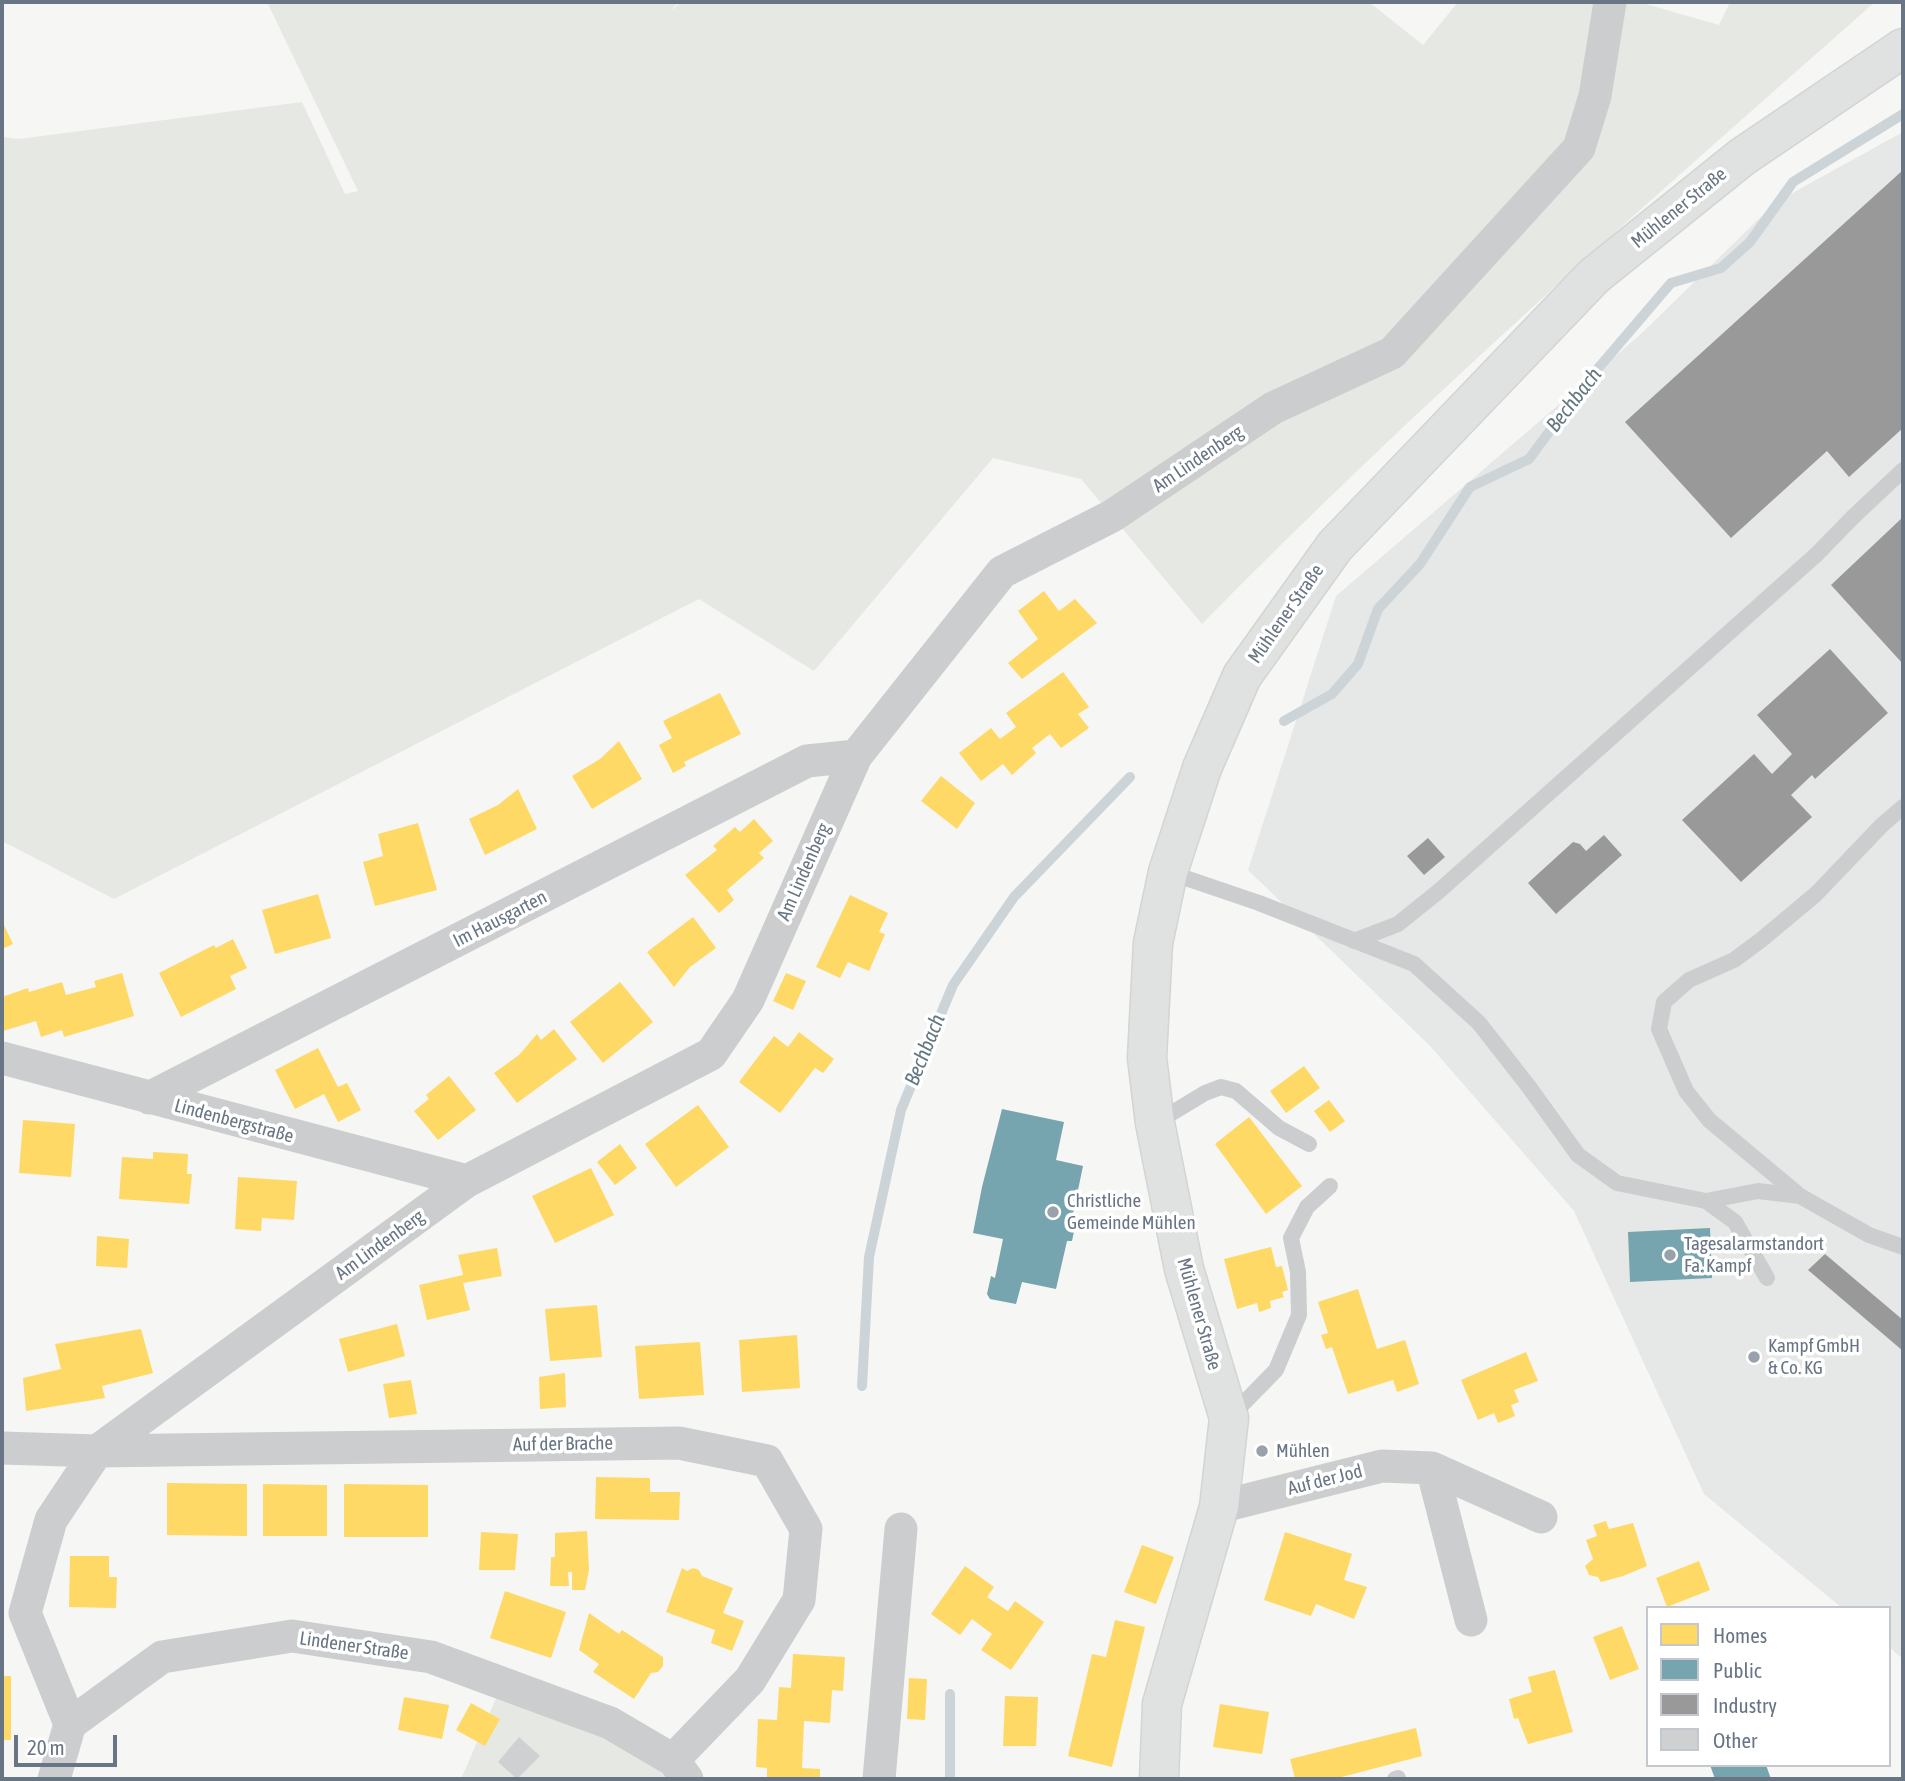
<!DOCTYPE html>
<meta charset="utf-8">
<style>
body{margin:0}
#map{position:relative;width:1905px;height:1781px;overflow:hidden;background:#f6f6f5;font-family:"Asap Condensed",sans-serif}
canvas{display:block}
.frame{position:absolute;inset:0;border:4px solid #677584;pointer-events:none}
.legend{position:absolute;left:1646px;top:1606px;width:245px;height:161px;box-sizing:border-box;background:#fff;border:2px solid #c2c8ce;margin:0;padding:9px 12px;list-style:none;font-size:21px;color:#677584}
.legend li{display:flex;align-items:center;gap:14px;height:35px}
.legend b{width:35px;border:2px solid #c2c8ce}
.scale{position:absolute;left:14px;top:1735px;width:103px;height:32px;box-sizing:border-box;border:4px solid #677584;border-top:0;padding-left:9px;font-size:21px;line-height:24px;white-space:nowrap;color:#677584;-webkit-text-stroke:5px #fff;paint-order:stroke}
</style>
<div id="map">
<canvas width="1905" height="1781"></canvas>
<div class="frame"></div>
<ul class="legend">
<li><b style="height:19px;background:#ffd966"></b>Homes</li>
<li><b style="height:19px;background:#76a5af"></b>Public</li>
<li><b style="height:19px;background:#999"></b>Industry</li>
<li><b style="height:19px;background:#cfd0d1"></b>Other</li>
</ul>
<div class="scale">20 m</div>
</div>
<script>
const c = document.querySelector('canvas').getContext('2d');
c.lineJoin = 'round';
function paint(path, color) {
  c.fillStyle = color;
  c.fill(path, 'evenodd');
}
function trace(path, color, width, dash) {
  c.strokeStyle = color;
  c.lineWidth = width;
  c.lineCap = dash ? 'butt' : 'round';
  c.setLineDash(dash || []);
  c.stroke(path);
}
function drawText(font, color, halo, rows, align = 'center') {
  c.font = font + ' "Asap Condensed",sans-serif';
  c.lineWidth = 7;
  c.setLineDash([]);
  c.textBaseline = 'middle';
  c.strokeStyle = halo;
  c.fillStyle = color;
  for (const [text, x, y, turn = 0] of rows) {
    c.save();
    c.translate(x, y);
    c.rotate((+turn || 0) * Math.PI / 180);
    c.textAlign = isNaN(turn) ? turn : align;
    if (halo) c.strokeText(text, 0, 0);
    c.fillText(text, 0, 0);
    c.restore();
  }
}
paint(new Path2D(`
 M 1903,132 L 1903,1659 L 1889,1647 L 1889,1608 L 1842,1608 L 1704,1494 L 1574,1211 L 1430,1046 L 1248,870 L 1336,596 L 1641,334 L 1776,202 Z`), '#e6e8e7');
paint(new Path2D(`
 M 267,2 L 678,2 L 671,11 L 681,2 L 1369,2 L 1423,45 L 1458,2 L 1639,2 L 1719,25 L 1730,2 L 1875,2 C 1646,204 1416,406 1202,624 L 1081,479 L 993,458 L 814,671 L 699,599 L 114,899 L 2,841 L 2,137 L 19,139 L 302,102 L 345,194 L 358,191 Z
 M 497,1696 L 648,1756 L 666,1779 L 461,1779 Z`), '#e6e9e3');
paint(new Path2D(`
 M 1044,591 L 1059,611 L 1075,599 L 1097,623 L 1022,679 L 1008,663 L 1038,639 L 1018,611 Z
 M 1063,672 L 1089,707 L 1078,714 L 1089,728 L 1061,748 L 1050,734 L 1032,748 L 1036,753 L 1012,775 L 1003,764 L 981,781 L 959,753 L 991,728 L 1000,739 L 1016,727 L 1006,713 Z
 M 720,693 L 741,734 L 684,762 L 686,766 L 673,773 L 659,745 L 672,738 L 663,721 Z
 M 619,741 L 642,779 L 592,809 L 572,776 L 600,759 Z
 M 941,776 L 975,803 L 957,829 L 921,801 Z
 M 518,789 L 537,829 L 485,855 L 469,819 L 498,805 Z
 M 754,819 L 773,841 L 759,853 L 764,858 L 727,890 L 734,900 L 719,913 L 685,875 L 717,850 L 713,846 L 735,827 L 740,832 Z
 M 418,823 L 437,890 L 375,906 L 363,862 L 383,856 L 378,834 Z
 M 318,894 L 331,938 L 275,954 L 262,910 Z
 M 850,895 L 888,913 L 879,932 L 885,934 L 869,971 L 848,962 L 840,978 L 816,967 Z
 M 693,917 L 716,948 L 690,967 L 674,987 L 647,952 Z
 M 2,921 L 13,944 L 2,949 Z
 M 233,939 L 247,968 L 230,976 L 236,989 L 181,1017 L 159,973 L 214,945 L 216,948 Z
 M 122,973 L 134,1016 L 64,1037 L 62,1030 L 41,1037 L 36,1021 L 3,1031 L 2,997 L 28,988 L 29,992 L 62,982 L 66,995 L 96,987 L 94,981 Z
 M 786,973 L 806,981 L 793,1010 L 773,1001 Z
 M 620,982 L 653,1022 L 603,1063 L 570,1022 Z
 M 554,1029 L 577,1059 L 517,1103 L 494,1073 L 519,1055 L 537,1034 L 541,1040 Z
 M 799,1032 L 834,1059 L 823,1073 L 815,1068 L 780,1113 L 739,1082 L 774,1036 L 788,1047 Z
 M 318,1048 L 338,1087 L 347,1083 L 361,1110 L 338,1122 L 324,1094 L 295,1109 L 275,1070 Z
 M 1304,1066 L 1320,1088 L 1286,1113 L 1270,1091 Z
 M 449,1076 L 476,1110 L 438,1140 L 414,1111 L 429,1099 L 426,1095 Z
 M 1329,1100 L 1345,1121 L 1330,1132 L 1314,1111 Z
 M 698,1105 L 729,1147 L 676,1187 L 645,1144 Z
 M 1249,1117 L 1302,1186 L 1266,1214 L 1215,1144 Z
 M 23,1120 L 75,1124 L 71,1177 L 19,1173 Z
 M 620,1144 L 637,1168 L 615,1185 L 597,1162 Z
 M 153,1152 L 188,1154 L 187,1174 L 192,1174 L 189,1204 L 119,1199 L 122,1157 L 153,1159 Z
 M 591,1168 L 614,1215 L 555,1243 L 532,1196 Z
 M 238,1177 L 297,1181 L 294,1220 L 262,1218 L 261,1231 L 235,1229 Z
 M 97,1236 L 129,1239 L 127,1268 L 96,1266 Z
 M 1271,1247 L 1276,1267 L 1282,1266 L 1288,1290 L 1282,1292 L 1284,1297 L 1270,1301 L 1271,1308 L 1259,1312 L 1257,1303 L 1237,1309 L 1224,1259 Z
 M 497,1248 L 502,1276 L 463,1283 L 470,1310 L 427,1320 L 419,1285 L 463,1275 L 458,1255 Z
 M 1358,1289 L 1377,1349 L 1405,1340 L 1419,1384 L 1397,1392 L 1393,1380 L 1348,1394 L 1332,1347 L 1326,1349 L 1321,1335 L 1328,1333 L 1318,1302 Z
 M 597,1305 L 602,1357 L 550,1361 L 545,1309 Z
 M 397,1324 L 405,1356 L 348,1372 L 339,1339 Z
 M 141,1329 L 153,1373 L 102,1386 L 105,1398 L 26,1411 L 23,1378 L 61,1369 L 55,1344 Z
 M 797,1335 L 800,1388 L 742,1392 L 739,1340 Z
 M 700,1342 L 704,1395 L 639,1399 L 635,1346 Z
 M 1526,1352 L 1538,1381 L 1514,1390 L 1519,1402 L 1511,1405 L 1515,1416 L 1498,1423 L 1494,1413 L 1478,1420 L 1461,1380 Z
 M 565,1373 L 566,1407 L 540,1409 L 539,1377 Z
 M 411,1380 L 417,1414 L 389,1418 L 383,1384 Z
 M 596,1477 L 650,1478 L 650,1492 L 680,1492 L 679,1520 L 595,1519 Z
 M 167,1483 L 247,1484 L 247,1536 L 167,1535 Z
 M 263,1484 L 327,1485 L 327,1536 L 263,1536 Z
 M 344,1484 L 428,1485 L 428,1537 L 344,1537 Z
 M 1606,1521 L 1609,1529 L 1633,1523 L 1647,1566 L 1623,1576 L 1601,1582 L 1598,1577 L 1589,1575 L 1585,1566 L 1593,1559 L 1586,1540 L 1597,1536 L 1593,1525 Z
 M 587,1531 L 589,1570 L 585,1590 L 572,1590 L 572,1572 L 568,1572 L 569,1586 L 550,1586 L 551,1557 L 555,1557 L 555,1533 Z
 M 481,1532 L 518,1534 L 515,1570 L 479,1570 Z
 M 1285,1532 L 1352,1554 L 1344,1580 L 1367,1587 L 1354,1619 L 1316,1604 L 1311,1616 L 1264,1600 Z
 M 1142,1545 L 1174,1557 L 1156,1604 L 1124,1592 Z
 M 70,1556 L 109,1556 L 109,1577 L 117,1577 L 116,1608 L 69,1607 Z
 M 1699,1561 L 1710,1590 L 1667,1607 L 1656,1578 Z
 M 965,1566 L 994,1587 L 987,1597 L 1008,1611 L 1015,1601 L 1044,1622 L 1011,1670 L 981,1650 L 992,1634 L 972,1619 L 960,1635 L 931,1614 Z
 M 682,1568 L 687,1571 L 693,1568 L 699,1570 L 702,1576 L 733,1588 L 723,1613 L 744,1621 L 732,1651 L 711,1643 L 715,1630 L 666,1612 Z
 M 505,1591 L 566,1612 L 551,1658 L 490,1638 Z
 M 589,1613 L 619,1634 L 622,1630 L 663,1657 L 663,1666 L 658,1672 L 651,1673 L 634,1699 L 593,1672 L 599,1664 L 579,1650 Z
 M 1115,1620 L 1145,1627 L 1112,1767 L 1068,1756 L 1092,1654 L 1106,1657 Z
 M 1622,1626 L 1639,1669 L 1610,1680 L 1593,1637 Z
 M 793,1654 L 845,1657 L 843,1691 L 832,1690 L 830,1723 L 804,1721 L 802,1768 L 820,1769 L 820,1779 L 767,1779 L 767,1768 L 756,1767 L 758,1719 L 777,1720 L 779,1687 L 791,1688 Z
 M 1555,1670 L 1573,1732 L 1528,1744 L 1518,1718 L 1514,1719 L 1509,1699 L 1532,1692 L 1528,1677 Z
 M 2,1676 L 11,1676 L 11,1740 L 2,1740 Z
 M 909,1678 L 927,1679 L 925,1720 L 907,1719 Z
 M 1005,1696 L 1038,1697 L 1036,1746 L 1003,1746 Z
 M 404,1697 L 449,1705 L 442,1739 L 398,1730 Z
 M 471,1703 L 500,1719 L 485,1746 L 456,1730 Z
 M 1220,1704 L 1269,1712 L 1262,1754 L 1213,1747 Z
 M 1416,1728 L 1422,1756 L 1334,1779 L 1295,1779 L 1290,1759 Z`), '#ffd966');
paint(new Path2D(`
 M 1002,1109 L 1064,1122 L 1056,1160 L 1083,1166 L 1073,1214 L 1077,1217 L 1072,1241 L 1067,1241 L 1056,1289 L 1022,1282 L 1016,1304 L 990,1299 L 987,1294 L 991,1276 L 995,1278 L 1003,1239 L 973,1233 L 982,1187 Z
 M 1710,1228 L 1712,1278 L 1630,1282 L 1628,1232 Z
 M 1710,1765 L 1766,1765 L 1771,1779 L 1715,1779 Z`), '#76a5af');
paint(new Path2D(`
 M 1903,170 L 1903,428 L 1849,477 L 1827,451 L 1731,538 L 1625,422 Z
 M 1903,517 L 1903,664 L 1831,585 Z
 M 1830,649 L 1888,713 L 1815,779 L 1812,775 L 1791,795 L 1812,817 L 1741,882 L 1682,820 L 1754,754 L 1772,774 L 1792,754 L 1757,715 Z
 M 1604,835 L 1622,855 L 1556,914 L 1528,883 L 1573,842 L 1580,844 L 1586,851 Z
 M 1428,838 L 1445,857 L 1424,875 L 1407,856 Z
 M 1825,1254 L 1903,1320 L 1903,1351 L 1808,1270 Z`), '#999');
trace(new Path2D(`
 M 1284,721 L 1332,694 L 1358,664 L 1378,609 L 1420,564 L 1470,487 L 1529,459 L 1583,386 L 1671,283 L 1721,268 L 1750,242 L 1793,182 L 1903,114
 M 862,1386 L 869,1257 L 901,1110 L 953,985 L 1014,897 L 1130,777
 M 950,1694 L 950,1779`), '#cdd4d7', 10);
paint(new Path2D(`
 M 519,1737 L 540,1756 L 517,1779 L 498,1762 Z`), '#cfd0d1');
const secondary = new Path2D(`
 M 1159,1779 L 1162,1704 L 1219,1507 L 1229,1418 L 1184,1269 L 1155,1123 L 1147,1058 L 1153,943 L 1168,872 L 1202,768 L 1242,676 L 1335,546 L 1594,276 L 1742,157 L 1903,48`);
trace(secondary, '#d3d4d4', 41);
trace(new Path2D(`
 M 1168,872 L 1259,903 L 1414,964 L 1479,1023 L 1529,1087 L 1578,1155 L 1617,1183 L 1706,1201 L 1735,1222 L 1767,1278
 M 1354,941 L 1398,924 L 1439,891 L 1817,554 L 1852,518 L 1903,470
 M 1157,1122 L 1205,1093 L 1221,1087 L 1236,1091 L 1279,1128 L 1309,1144
 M 1800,1196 L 1709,1120 L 1686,1091 L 1659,1029 L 1664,1002 L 1689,980 L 1734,960 L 1761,940 L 1816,894 L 1882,825 L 1903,807
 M 1706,1201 L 1758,1191 L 1800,1196 L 1869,1235 L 1903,1247
 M 1231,1416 L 1276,1370 L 1299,1315 L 1298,1272 L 1291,1238 L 1307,1207 L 1330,1186
 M 1395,1779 L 1398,1778`), '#cccdce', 16);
trace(new Path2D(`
 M 2,1058 L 467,1181
 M 149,1098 L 807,761 L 856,756
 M 2,1448 L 97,1451 L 679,1443 L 767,1461 L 806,1529 L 799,1600 L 750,1680 L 673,1760
 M 1432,1468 L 1471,1620
 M 1219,1507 L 1382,1466 L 1432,1468 L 1541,1517
 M 70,1724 L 25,1613 L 51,1520 L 97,1451 L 467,1181 L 711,1054 L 748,1000 L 856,756 L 1002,572 L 1112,516 L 1273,408 L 1392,353 L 1579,148 L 1595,96 L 1610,2
 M 54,1779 L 70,1724 L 162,1657 L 292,1636 L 431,1657 L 610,1723 L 673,1760 L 687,1779
 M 879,1779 L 901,1529`), '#cccdce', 33);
trace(secondary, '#e0e1e1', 38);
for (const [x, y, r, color] of [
 [1053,1212,7,"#99a2ac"],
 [1670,1255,7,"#99a2ac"],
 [1754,1357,7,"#99a2ac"],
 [1262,1451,7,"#99a2ac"]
]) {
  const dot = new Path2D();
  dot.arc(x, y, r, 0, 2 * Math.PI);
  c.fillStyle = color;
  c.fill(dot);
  trace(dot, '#fff', 2.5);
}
drawText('19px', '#677584', '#fff', [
 ["Mühlener Straße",1679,208,-39],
 ["Am Lindenberg",1198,459,-34],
 ["Mühlener Straße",1286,614,-55],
 ["Am Lindenberg",804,872,-66],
 ["Im Hausgarten",500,919,-27],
 ["Lindenbergstraße",234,1121,15],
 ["Am Lindenberg",380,1245,-36],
 ["Mühlener Straße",1199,1314,74],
 ["Auf der Brache",563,1444,-1],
 ["Auf der Jod",1325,1480,-14],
 ["Lindener Straße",354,1646,8]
]);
drawText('19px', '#677584', '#fff', [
 ["Christliche",1067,1201],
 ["Gemeinde Mühlen",1067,1223],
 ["Tagesalarmstandort",1684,1244],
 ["Fa. Kampf",1684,1266],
 ["Kampf GmbH",1768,1346],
 ["& Co. KG",1768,1368],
 ["Mühlen",1276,1451]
], 'left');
drawText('italic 21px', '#637780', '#fff', [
 ["Bechbach",1574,400,-52],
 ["Bechbach",925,1050,-68]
]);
</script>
